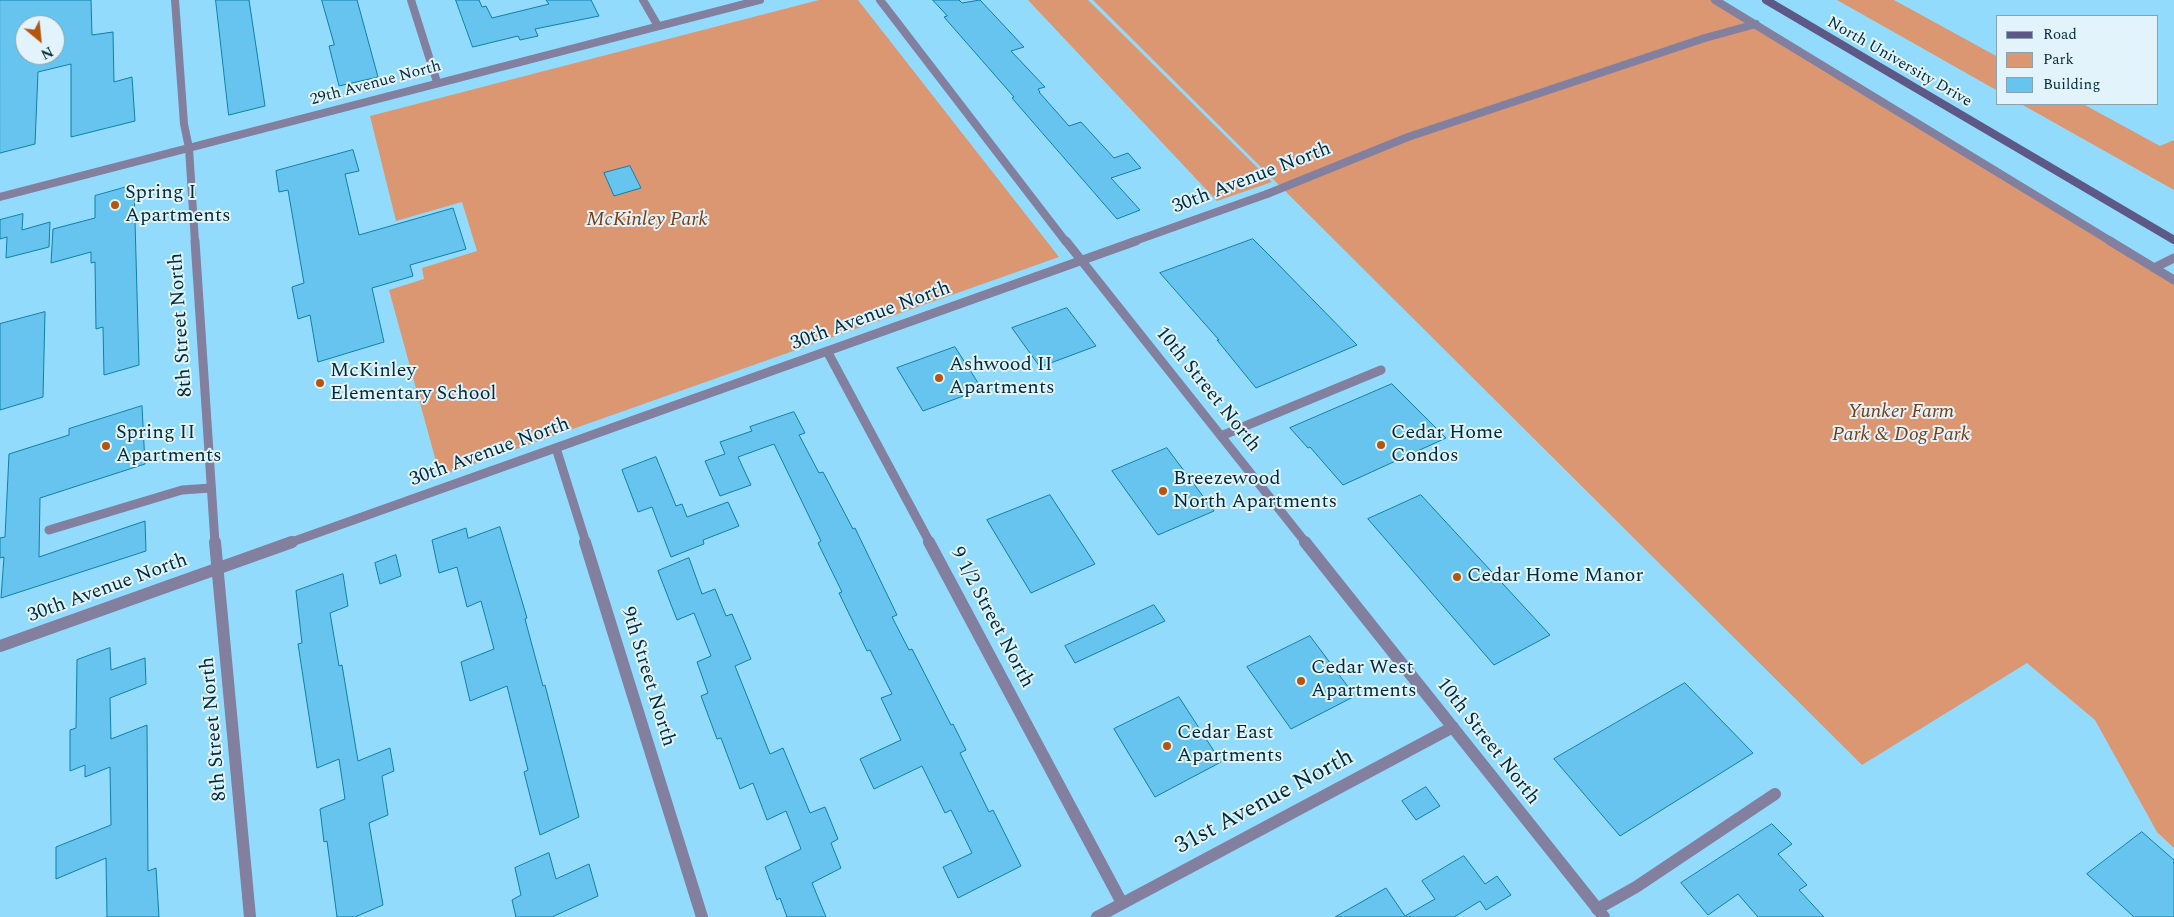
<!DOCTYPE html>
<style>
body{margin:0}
#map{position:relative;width:2174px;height:917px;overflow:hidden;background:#93dbfd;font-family:Spectral,serif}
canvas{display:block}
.legend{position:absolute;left:1996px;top:15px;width:162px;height:90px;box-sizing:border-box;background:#e2f3fc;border:1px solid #88a3af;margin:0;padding:6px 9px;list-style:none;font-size:15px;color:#002a3b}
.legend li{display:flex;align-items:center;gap:10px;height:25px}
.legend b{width:25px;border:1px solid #88a3af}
.north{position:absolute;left:15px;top:15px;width:50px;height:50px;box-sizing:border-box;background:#e2f3fc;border:1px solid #88a3af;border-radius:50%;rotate:152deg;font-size:14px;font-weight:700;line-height:20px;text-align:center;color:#002a3b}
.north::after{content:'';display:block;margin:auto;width:18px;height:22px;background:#b5550e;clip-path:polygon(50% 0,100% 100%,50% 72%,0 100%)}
</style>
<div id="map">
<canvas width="2174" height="917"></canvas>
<ul class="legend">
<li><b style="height:6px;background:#5e5886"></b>Road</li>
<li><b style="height:14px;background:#db9772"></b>Park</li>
<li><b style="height:14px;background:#66c4ee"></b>Building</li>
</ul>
<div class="north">N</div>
</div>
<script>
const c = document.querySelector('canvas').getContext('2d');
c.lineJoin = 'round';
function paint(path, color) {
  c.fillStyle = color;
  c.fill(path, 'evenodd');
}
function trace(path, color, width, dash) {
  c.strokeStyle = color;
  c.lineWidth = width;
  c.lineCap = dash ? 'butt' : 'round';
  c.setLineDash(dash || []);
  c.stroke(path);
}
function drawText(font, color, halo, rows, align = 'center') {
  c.font = font + ' Spectral,serif';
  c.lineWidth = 4;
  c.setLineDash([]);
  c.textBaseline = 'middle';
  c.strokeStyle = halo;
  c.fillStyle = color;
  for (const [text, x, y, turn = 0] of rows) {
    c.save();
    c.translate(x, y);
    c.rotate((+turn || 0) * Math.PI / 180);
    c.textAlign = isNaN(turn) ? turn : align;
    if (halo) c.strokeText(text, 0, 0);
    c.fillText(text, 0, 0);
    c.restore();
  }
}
paint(new Path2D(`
 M 819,0 L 858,0 L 1059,257 L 440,476 L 389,290 L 424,279 L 422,268 L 477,251 L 462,202 L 396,221 L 370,116 Z
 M 1028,0 L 1088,0 L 1272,182 L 1217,201 Z
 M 1093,0 L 1719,0 L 2174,276 L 2174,848 L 2157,832 L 2095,720 L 2027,663 L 1862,765 Z
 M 1837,0 L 1894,0 L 1998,57 L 1998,91 Z
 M 2021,104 L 2083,104 L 2160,146 L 2174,140 L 2174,190 Z`), '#db9772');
const building = new Path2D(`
 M 0,0 L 91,0 L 92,35 L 113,32 L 114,82 L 132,77 L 135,121 L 71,137 L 71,64 L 38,72 L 35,144 L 0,153 ZM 25,25 L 55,25 L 55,55 L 25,55 Z
 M 216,0 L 249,0 L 265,106 L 229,115 Z
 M 322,0 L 357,0 L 378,77 L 339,86 L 329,46 L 334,45 Z
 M 456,0 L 479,0 L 482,7 L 486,6 L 492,18 L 549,4 L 546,0 L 591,0 L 599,16 L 535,29 L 538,36 L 520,40 L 518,36 L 473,47 Z
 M 933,0 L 959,0 L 962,3 L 980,0 L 1024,47 L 1011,51 L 1045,87 L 1038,89 L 1040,92 L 1039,92 L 1069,126 L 1081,122 L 1114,158 L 1128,153 L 1141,168 L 1111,178 L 1140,210 L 1117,219 L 1012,98 L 1014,97 L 944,17 L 947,16 Z
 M 353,150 L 359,171 L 345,174 L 359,235 L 453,208 L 466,249 L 410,265 L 413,276 L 372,288 L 384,342 L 318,362 L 310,315 L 298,319 L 292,287 L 304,283 L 288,190 L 279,192 L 276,171 Z
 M 630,166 L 641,188 L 614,196 L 604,173 Z
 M 134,185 L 139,365 L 104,375 L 103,327 L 96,329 L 95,262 L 91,263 L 91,252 L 51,263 L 53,229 L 95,218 L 95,196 Z
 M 23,214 L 22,230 L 50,222 L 49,247 L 6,258 L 7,237 L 0,239 L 0,220 Z
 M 1253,239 L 1273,259 L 1357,345 L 1256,388 L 1217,340 L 1219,340 L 1160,273 Z
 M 1067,308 L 1096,346 L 1040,367 L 1012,328 Z
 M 45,312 L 43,397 L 0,410 L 0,324 Z
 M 955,347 L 982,389 L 923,411 L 897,368 Z
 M 1392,384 L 1446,438 L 1343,485 L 1310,447 L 1308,448 L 1290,428 Z
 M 142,406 L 145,464 L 40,498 L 39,557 L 145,521 L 146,551 L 1,598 L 4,557 L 0,558 L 0,538 L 5,537 L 9,454 L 69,435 L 69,429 Z
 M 794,412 L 805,433 L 799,435 L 819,473 L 823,472 L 853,529 L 855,528 L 897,615 L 892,617 L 909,650 L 912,649 L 951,725 L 953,724 L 966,750 L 960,753 L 989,812 L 993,810 L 1021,866 L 958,898 L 943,867 L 972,853 L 951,810 L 945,813 L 922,766 L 874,789 L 860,759 L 901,740 L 881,698 L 892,694 L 870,650 L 867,651 L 839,593 L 842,592 L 818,543 L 821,541 L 774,444 L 738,457 L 751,485 L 720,496 L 705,461 L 725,454 L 720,442 L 752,431 L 750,427 Z
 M 1167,448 L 1214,511 L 1158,535 L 1112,471 Z
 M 656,457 L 676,506 L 682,504 L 687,517 L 728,502 L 739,526 L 703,540 L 704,544 L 671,557 L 652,507 L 638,512 L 622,470 Z
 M 1050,495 L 1095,564 L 1031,593 L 987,520 Z
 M 1421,495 L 1550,635 L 1494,665 L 1368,519 Z
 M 500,527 L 527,618 L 525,619 L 543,686 L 545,685 L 579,817 L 540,835 L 524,772 L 528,770 L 507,686 L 470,701 L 461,662 L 494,649 L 481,601 L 467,607 L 457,567 L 439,573 L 432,540 L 466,528 L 468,538 Z
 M 396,555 L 401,576 L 380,584 L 375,563 Z
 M 689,558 L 702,594 L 715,589 L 726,616 L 732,614 L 751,659 L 735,666 L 770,754 L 783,748 L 810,813 L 825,807 L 838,839 L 831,843 L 841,868 L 812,883 L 826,917 L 787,917 L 780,898 L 777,900 L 765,867 L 801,849 L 786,811 L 767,820 L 753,783 L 740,789 L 721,738 L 717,739 L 701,696 L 708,693 L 697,662 L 711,656 L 694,613 L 677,620 L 658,571 Z
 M 343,574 L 348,606 L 330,613 L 339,666 L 342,665 L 358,761 L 390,748 L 394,771 L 382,776 L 388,815 L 369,823 L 383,905 L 355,917 L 337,917 L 327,841 L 324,842 L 320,809 L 345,799 L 339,759 L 317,768 L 298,644 L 302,643 L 296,591 Z
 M 1154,605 L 1165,621 L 1075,663 L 1065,646 Z
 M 1310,636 L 1355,696 L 1291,729 L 1247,667 Z
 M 110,648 L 111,670 L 145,658 L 146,684 L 110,698 L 111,739 L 147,725 L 148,871 L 156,868 L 159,917 L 107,917 L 106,858 L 56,879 L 56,847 L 111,825 L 110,767 L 85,777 L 85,765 L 70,771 L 70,730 L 76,728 L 77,660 Z
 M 1685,683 L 1753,753 L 1620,836 L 1554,759 Z
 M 1179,697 L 1221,762 L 1155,797 L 1114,729 Z
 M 1426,787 L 1440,806 L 1416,820 L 1402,801 Z
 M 1772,824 L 1792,844 L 1778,854 L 1807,885 L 1799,890 L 1824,917 L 1758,917 L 1738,894 L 1708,915 L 1681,883 Z
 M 2142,832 L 2174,860 L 2174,917 L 2134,917 L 2087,874 Z
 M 549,853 L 556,879 L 589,864 L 598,896 L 552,917 L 516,917 L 512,900 L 521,895 L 515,868 Z
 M 1464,856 L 1485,884 L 1497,876 L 1511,895 L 1486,910 L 1480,901 L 1454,917 L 1335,917 L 1386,888 L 1405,916 L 1435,899 L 1422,881 Z`);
paint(building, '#66c4ee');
trace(building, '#0f7fa7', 1);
trace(new Path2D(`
 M 1715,0 L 2112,242
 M 1267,194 L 1408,137 L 1705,38 L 1756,24`), '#827f9f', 8);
trace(new Path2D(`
 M 2110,241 L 2174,280
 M 2154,268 L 2174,258
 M 1221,436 L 1381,370
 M 49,530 L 182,490 L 211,488`), '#827f9f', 9);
trace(new Path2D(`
 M 1597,909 L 1636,887 L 1775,794`), '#827f9f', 12);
trace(new Path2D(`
 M 175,0 L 184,124 L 189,148 L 195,242
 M 411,0 L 437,82
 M 643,0 L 658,26
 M 880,0 L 1066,242
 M 0,197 L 760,0
 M 1132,242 L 1267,194`), '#827f9f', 8);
trace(new Path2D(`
 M 195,241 L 215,543
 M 1066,241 L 1306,543
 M 827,351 L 930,543
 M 556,448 L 586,543
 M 289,543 L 1136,241`), '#827f9f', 9);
trace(new Path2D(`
 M 215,542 L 250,917
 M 585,542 L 702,917
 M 929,542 L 1122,903
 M 1305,542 L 1604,917
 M 0,646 L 292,542
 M 1097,917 L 1453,727`), '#827f9f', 12);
trace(new Path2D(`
 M 1766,0 L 2174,240`), '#5e5886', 8);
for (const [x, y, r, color] of [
 [115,205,5,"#b5550e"],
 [939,378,5,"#b5550e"],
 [320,383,5,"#b5550e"],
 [1381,445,5,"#b5550e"],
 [106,446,5,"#b5550e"],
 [1163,491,5,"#b5550e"],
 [1457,577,5,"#b5550e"],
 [1301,681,5,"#b5550e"],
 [1167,746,5,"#b5550e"]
]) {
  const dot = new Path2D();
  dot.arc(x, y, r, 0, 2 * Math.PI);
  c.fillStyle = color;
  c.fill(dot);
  trace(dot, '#e2f3fc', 2);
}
drawText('16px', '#002a3b', '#e2f3fc', [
 ["North University Drive",1899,63,30],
 ["29th Avenue North",376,84,-15]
]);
drawText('20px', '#002a3b', '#e2f3fc', [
 ["30th Avenue North",1252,179,-21],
 ["30th Avenue North",871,317,-20],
 ["8th Street North",182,325,-94],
 ["10th Street North",1207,390,51],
 ["30th Avenue North",490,453,-20],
 ["30th Avenue North",108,589,-20],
 ["9 1/2 Street North",991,618,62],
 ["9th Street North",647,677,73],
 ["8th Street North",215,729,-95],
 ["10th Street North",1487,742,52]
]);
drawText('20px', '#002a3b', '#e2f3fc', [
 ["Spring I",125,194],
 ["Apartments",125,217],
 ["Ashwood II",949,366],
 ["Apartments",949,389],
 ["McKinley",330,372],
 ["Elementary School",330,395],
 ["Spring II",116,434],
 ["Apartments",116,457],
 ["Cedar Home",1391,434],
 ["Condos",1391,457],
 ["Breezewood",1173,480],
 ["North Apartments",1173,503],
 ["Cedar Home Manor",1467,577],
 ["Cedar West",1311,669],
 ["Apartments",1311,692],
 ["Cedar East",1177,734],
 ["Apartments",1177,757]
], 'left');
drawText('italic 20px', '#7b3b0e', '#e2f3fc', [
 ["McKinley Park",647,221],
 ["Yunker Farm",1901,413],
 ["Park & Dog Park",1901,436]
]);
drawText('24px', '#002a3b', '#e2f3fc', [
 ["31st Avenue North",1265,803,-28]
]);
</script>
